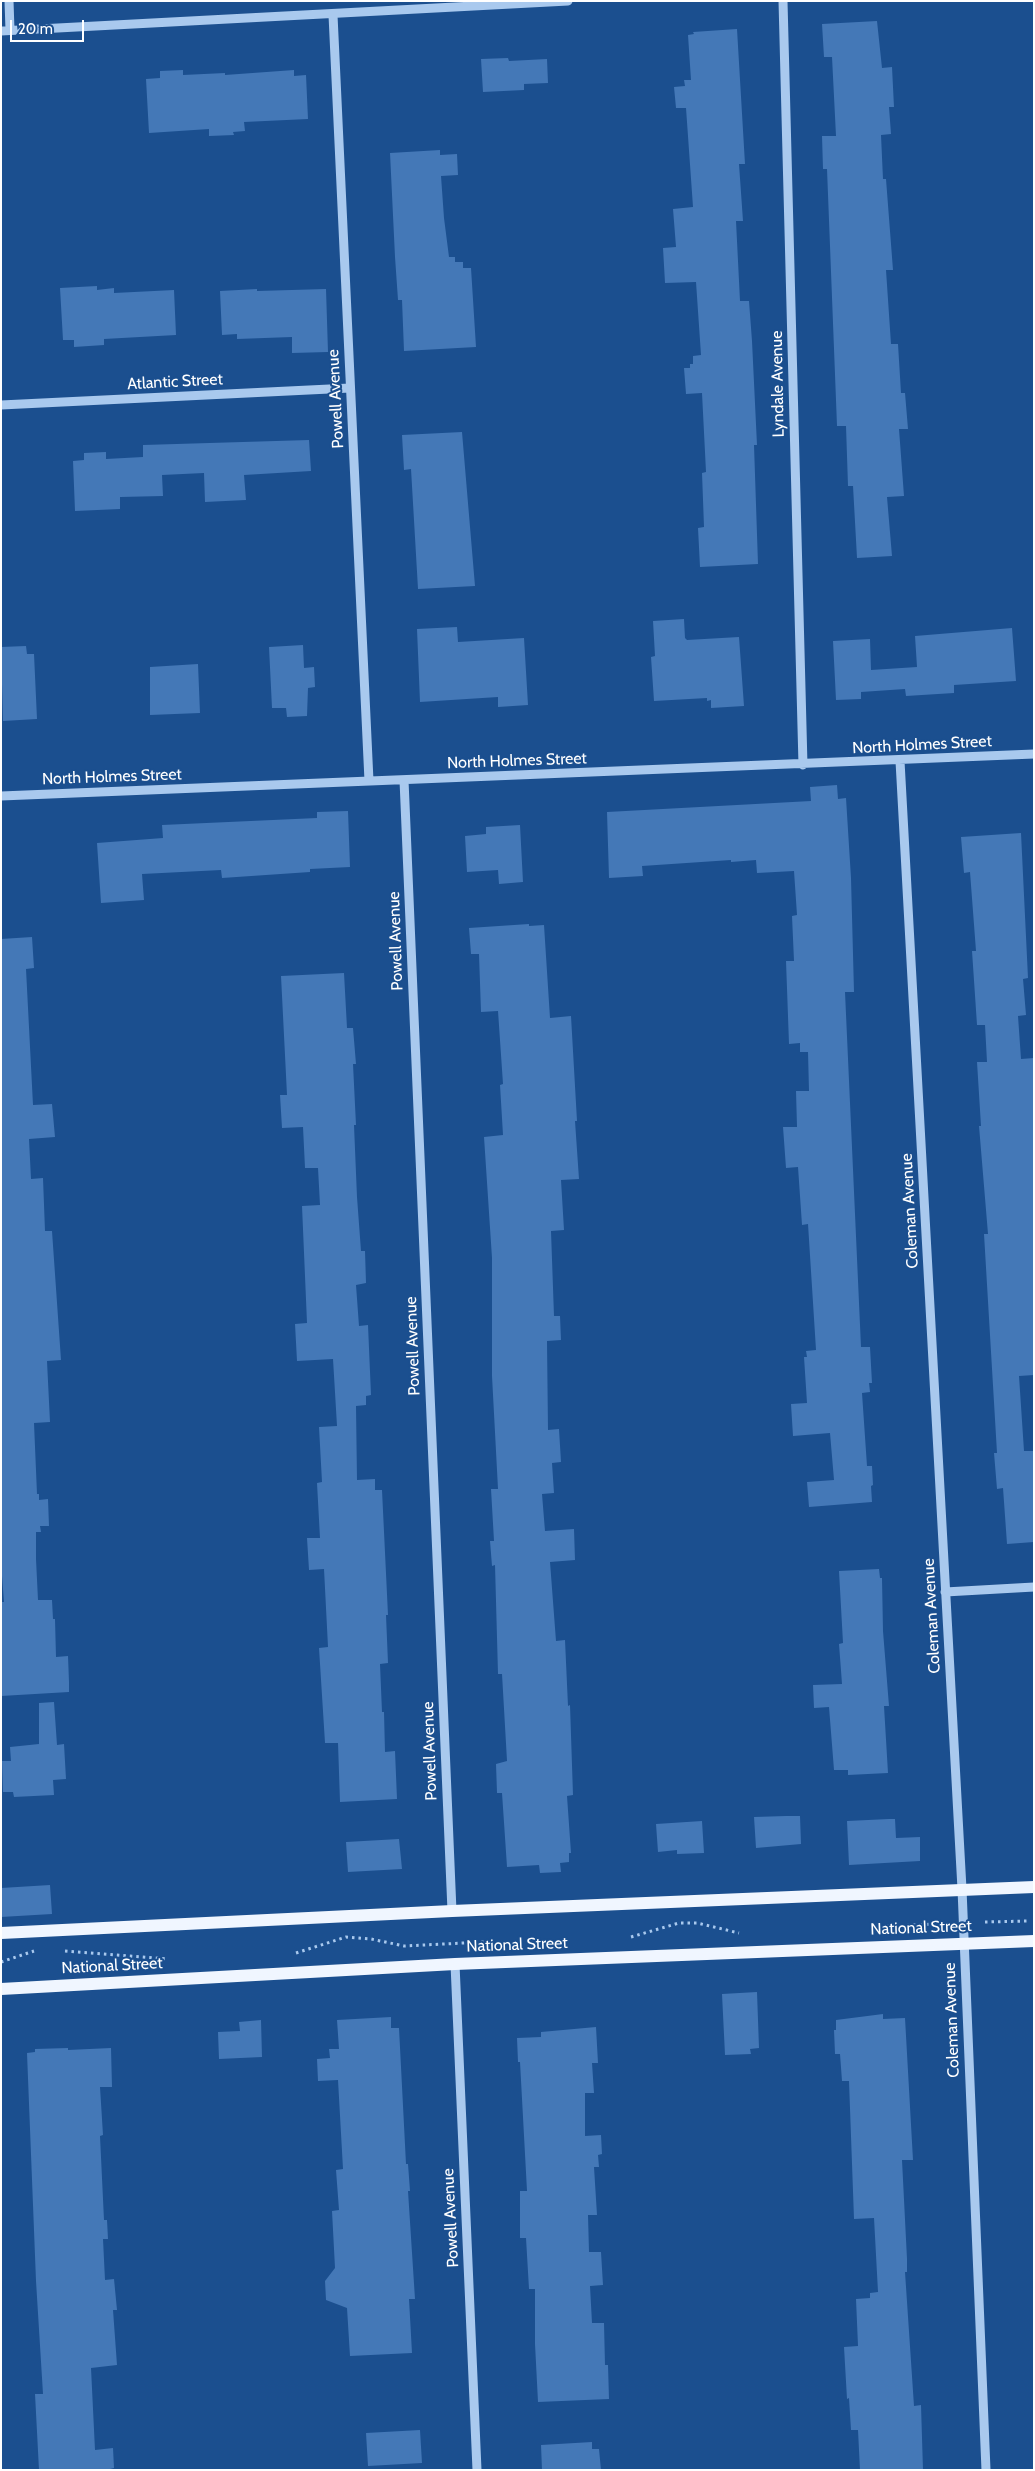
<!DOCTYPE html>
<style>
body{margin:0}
#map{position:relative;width:1035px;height:2471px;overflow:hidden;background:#1b4f8f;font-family:Cabin,sans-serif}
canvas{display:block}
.frame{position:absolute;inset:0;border:2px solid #fff;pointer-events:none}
.scale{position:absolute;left:10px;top:20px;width:74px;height:22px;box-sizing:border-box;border:2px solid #fff;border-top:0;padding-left:6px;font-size:15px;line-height:18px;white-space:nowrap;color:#fff;-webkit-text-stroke:4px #1b4f8f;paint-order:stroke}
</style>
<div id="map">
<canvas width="1035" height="2471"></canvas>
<div class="frame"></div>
<div class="scale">20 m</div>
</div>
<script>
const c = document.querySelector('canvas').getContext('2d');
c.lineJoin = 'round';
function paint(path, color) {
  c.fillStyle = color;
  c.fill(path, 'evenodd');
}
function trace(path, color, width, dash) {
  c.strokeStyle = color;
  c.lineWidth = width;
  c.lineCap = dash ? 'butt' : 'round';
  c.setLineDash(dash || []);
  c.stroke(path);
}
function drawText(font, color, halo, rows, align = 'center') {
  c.font = font + ' Cabin,sans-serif';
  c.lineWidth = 4;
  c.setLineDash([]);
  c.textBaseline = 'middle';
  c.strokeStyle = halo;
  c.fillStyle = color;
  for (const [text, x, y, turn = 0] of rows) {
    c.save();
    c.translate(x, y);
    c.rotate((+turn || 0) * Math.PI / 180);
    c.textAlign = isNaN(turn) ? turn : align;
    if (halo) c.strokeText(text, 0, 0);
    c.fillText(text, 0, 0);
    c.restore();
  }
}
paint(new Path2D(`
 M 877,21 L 882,68 L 892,67 L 894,107 L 889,107 L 891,134 L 881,135 L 883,179 L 886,179 L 893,270 L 886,270 L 891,344 L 898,344 L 901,393 L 905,393 L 908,429 L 899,429 L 904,496 L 887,497 L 892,556 L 857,558 L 853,486 L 848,486 L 846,426 L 837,426 L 827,169 L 823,169 L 822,136 L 836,136 L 832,57 L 824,57 L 822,24 Z
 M 737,29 L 745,164 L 739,164 L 743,221 L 736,221 L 740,301 L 749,301 L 752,341 L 757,445 L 754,445 L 758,564 L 700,567 L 698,528 L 704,527 L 702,473 L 706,472 L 702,393 L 686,394 L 684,368 L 690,368 L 690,364 L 693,364 L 693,356 L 701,355 L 696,282 L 665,283 L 663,248 L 676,247 L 673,209 L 693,207 L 686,108 L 676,108 L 674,87 L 685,86 L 684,80 L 691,80 L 688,35 L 694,34 L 693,32 Z
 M 508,58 L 509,61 L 547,59 L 548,83 L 524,84 L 524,90 L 483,92 L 481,59 Z
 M 183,70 L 183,75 L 225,73 L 225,75 L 294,70 L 294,76 L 306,75 L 308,119 L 244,122 L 245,131 L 233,132 L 234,135 L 209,136 L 209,129 L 149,133 L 146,79 L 160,78 L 160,71 Z
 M 440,150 L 440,155 L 457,154 L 458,175 L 441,176 L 444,218 L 449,257 L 455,257 L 455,262 L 463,262 L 463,268 L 471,268 L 476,347 L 404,351 L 402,300 L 398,300 L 395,257 L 390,153 Z
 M 97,286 L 97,290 L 114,288 L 114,293 L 174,290 L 176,335 L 104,339 L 104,345 L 74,347 L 74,340 L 63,340 L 60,288 Z
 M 257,289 L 257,291 L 326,289 L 328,352 L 292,353 L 292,337 L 237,339 L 237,334 L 222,335 L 220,291 Z
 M 462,432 L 475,586 L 418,589 L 411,469 L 404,470 L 402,435 Z
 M 309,440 L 311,471 L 244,475 L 246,500 L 205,502 L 204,473 L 162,475 L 163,496 L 120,497 L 120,509 L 75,511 L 73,461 L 84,460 L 84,453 L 106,452 L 106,459 L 143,457 L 143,445 Z
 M 684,619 L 685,638 L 687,640 L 739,637 L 744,706 L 711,708 L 711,700 L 707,701 L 707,698 L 654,701 L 651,657 L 655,656 L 653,621 Z
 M 457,627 L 458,642 L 524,638 L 528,705 L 498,707 L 498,697 L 420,702 L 417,629 Z
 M 1012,628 L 1016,681 L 954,685 L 954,693 L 906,696 L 905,689 L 861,692 L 861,699 L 836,700 L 833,641 L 870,639 L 871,670 L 917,667 L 915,636 Z
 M 303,645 L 304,668 L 314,667 L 315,687 L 308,688 L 307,716 L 287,717 L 286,708 L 272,708 L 269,647 Z
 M 26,646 L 27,654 L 34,654 L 37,719 L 3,721 L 1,647 Z
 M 198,664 L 200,713 L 150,715 L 150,667 Z
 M 837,785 L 838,799 L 846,798 L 851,878 L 854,992 L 845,992 L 861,1347 L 870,1347 L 872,1383 L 869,1383 L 870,1392 L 862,1393 L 867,1466 L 872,1466 L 873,1485 L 871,1486 L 872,1502 L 809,1507 L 807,1482 L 834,1480 L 830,1433 L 793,1436 L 791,1404 L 807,1403 L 804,1357 L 807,1357 L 806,1351 L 816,1350 L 808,1224 L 802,1225 L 798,1167 L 786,1168 L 783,1127 L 797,1127 L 796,1091 L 809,1091 L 808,1052 L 800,1052 L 800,1043 L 789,1044 L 786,961 L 794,961 L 792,916 L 797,915 L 794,871 L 757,873 L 756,860 L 731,862 L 731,860 L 642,866 L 643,876 L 609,878 L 607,812 L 811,801 L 810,787 Z
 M 348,811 L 350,867 L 310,869 L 310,872 L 222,878 L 221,870 L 142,874 L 144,900 L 101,903 L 97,843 L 163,838 L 162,825 L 317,818 L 317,812 Z
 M 520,825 L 523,882 L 499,884 L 498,870 L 467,872 L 465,836 L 486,834 L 486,827 Z
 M 1021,833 L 1028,978 L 1023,979 L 1026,1015 L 1018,1016 L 1021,1059 L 1034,1058 L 1034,1375 L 1019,1376 L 1024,1451 L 1034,1451 L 1034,1542 L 1007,1544 L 1003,1488 L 997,1489 L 994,1453 L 997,1453 L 984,1234 L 988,1234 L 979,1126 L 981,1126 L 977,1062 L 987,1062 L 985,1025 L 977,1025 L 972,951 L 976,951 L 970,872 L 964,873 L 961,837 Z
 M 529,924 L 529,926 L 544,925 L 550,1018 L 571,1016 L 577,1121 L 575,1121 L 579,1179 L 561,1180 L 564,1230 L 551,1231 L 554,1316 L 560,1316 L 561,1340 L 547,1341 L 548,1430 L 559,1429 L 561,1462 L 552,1463 L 554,1493 L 542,1494 L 545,1531 L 574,1529 L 575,1560 L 550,1562 L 556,1641 L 565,1640 L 568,1706 L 570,1705 L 573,1795 L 567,1796 L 571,1853 L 569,1853 L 569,1862 L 560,1863 L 561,1872 L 540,1873 L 539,1865 L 507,1867 L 502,1793 L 497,1793 L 496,1764 L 507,1761 L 502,1674 L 498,1674 L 495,1565 L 492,1566 L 490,1541 L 494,1541 L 491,1489 L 498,1489 L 492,1376 L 492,1258 L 484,1137 L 503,1135 L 500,1085 L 503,1084 L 498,1011 L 481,1012 L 479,954 L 471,954 L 469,928 Z
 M 32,937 L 34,968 L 26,969 L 33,1105 L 52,1104 L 55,1137 L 29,1139 L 31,1179 L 43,1178 L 45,1231 L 52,1231 L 61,1360 L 47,1361 L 50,1422 L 34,1423 L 37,1494 L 39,1494 L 39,1500 L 48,1499 L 49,1526 L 40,1526 L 41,1532 L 36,1532 L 36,1559 L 38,1600 L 52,1600 L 53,1619 L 55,1619 L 56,1657 L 68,1656 L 69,1682 L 69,1692 L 1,1696 L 1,1602 L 4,1602 L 1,1563 L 1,939 Z
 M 344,973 L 347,1028 L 353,1028 L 356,1064 L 353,1064 L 356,1125 L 354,1125 L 357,1197 L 361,1251 L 365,1251 L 366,1283 L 356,1285 L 359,1326 L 368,1325 L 371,1395 L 366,1396 L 366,1405 L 356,1406 L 357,1480 L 375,1479 L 375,1490 L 382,1490 L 388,1615 L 386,1615 L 388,1663 L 380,1664 L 382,1712 L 384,1712 L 385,1752 L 395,1751 L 397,1799 L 340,1802 L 338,1743 L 325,1743 L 319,1648 L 328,1647 L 324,1569 L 309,1570 L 307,1538 L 320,1538 L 317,1483 L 322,1482 L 319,1427 L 337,1426 L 333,1359 L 297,1361 L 295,1324 L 307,1323 L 302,1206 L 320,1205 L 318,1168 L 305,1168 L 303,1127 L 282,1128 L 280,1095 L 287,1095 L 281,976 Z
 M 879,1569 L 880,1578 L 882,1578 L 883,1631 L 889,1706 L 884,1706 L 888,1773 L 848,1775 L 848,1770 L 834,1770 L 829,1707 L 814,1708 L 813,1685 L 842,1684 L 839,1644 L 843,1643 L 839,1571 Z
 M 54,1702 L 57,1745 L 64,1744 L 66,1779 L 53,1780 L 54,1795 L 14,1797 L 13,1792 L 3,1792 L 2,1761 L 11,1761 L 10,1747 L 39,1744 L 39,1703 Z
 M 786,1816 L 800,1816 L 801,1844 L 756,1848 L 754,1817 Z
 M 889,1819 L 895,1819 L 896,1838 L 920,1837 L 920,1861 L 849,1865 L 847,1821 Z
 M 702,1821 L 704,1853 L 677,1854 L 677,1850 L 658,1852 L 656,1824 Z
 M 399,1839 L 402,1869 L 348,1872 L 346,1842 Z
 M 50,1885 L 52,1914 L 1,1917 L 1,1888 Z
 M 757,1992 L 759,2048 L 750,2049 L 751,2054 L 725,2055 L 722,1994 Z
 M 883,2014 L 883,2019 L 905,2018 L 913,2160 L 902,2160 L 907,2259 L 907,2272 L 905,2272 L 914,2406 L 921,2405 L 923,2470 L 860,2470 L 858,2430 L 851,2430 L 849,2398 L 847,2399 L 844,2347 L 858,2346 L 856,2299 L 870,2298 L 870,2293 L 878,2292 L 874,2218 L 854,2219 L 849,2081 L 842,2081 L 840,2054 L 835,2054 L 834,2030 L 836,2030 L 836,2020 Z
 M 391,2017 L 391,2028 L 399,2028 L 406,2164 L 408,2164 L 410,2191 L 408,2191 L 415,2299 L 409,2299 L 412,2353 L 350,2356 L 347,2308 L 326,2300 L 325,2281 L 335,2268 L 332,2211 L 339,2210 L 336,2170 L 343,2169 L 338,2080 L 318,2081 L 317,2059 L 330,2058 L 329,2049 L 339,2049 L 337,2020 Z
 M 261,2020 L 262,2057 L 219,2059 L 218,2032 L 240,2031 L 239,2022 Z
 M 596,2027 L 598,2063 L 592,2063 L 594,2093 L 585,2093 L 585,2136 L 601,2135 L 602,2154 L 598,2155 L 599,2167 L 594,2167 L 597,2215 L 588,2215 L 589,2252 L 601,2252 L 603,2285 L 590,2286 L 592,2323 L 604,2323 L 605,2365 L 608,2365 L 609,2399 L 538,2402 L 535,2344 L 535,2289 L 529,2289 L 526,2238 L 520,2238 L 520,2191 L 527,2191 L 520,2062 L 518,2062 L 517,2038 L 541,2037 L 541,2032 Z
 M 68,2048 L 68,2050 L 111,2048 L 112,2087 L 100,2087 L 103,2135 L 100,2136 L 104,2220 L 107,2220 L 108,2239 L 103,2239 L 105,2280 L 114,2279 L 117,2310 L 113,2310 L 117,2365 L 91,2368 L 95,2450 L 113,2448 L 114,2468 L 106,2470 L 39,2470 L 35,2394 L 43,2394 L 36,2281 L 27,2053 L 35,2052 L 35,2049 Z
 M 420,2430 L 422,2463 L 368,2466 L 366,2433 Z
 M 592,2442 L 592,2449 L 599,2449 L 601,2470 L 542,2470 L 541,2445 Z`), '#4478b7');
trace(new Path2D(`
 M 985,1922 L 1027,1921
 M 874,1927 L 936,1924
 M 631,1937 L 679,1923 L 697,1923 L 739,1933
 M 65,1951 L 168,1959
 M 296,1953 L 346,1937 L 371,1939 L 404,1946 L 484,1942
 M 1,1962 L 34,1951`), '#a9c9ee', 3, [2.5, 4]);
trace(new Path2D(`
 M 9,1 L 10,30
 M 783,1 L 803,765
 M 333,15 L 369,781
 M 1,31 L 568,1
 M 1,405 L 350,388
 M 900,761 L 962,1889 L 986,2470
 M 404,780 L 452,1911
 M 1,796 L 1034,754
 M 945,1592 L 1034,1587
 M 455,1964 L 477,2470`), '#a9c9ee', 9);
trace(new Path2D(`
 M 1,1933 L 452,1911 L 1034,1887
 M 1,1989 L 455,1964 L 1034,1941`), '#f0f6ff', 12);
drawText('16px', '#fff', '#1b4f8f', [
 ["Atlantic Street",175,382,-3],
 ["Lyndale Avenue",778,384,-91],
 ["Powell Avenue",336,399,-93],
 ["North Holmes Street",922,745,-3],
 ["North Holmes Street",517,761,-2],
 ["North Holmes Street",112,777,-2],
 ["Powell Avenue",396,941,-92],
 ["Coleman Avenue",910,1211,-93],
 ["Powell Avenue",413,1346,-92],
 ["Coleman Avenue",932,1616,-93],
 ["Powell Avenue",430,1751,-92],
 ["National Street",921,1928,-2],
 ["National Street",517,1945,-2],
 ["National Street",112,1966,-3],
 ["Coleman Avenue",952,2020,-92],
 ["Powell Avenue",451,2218,-93]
]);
</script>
